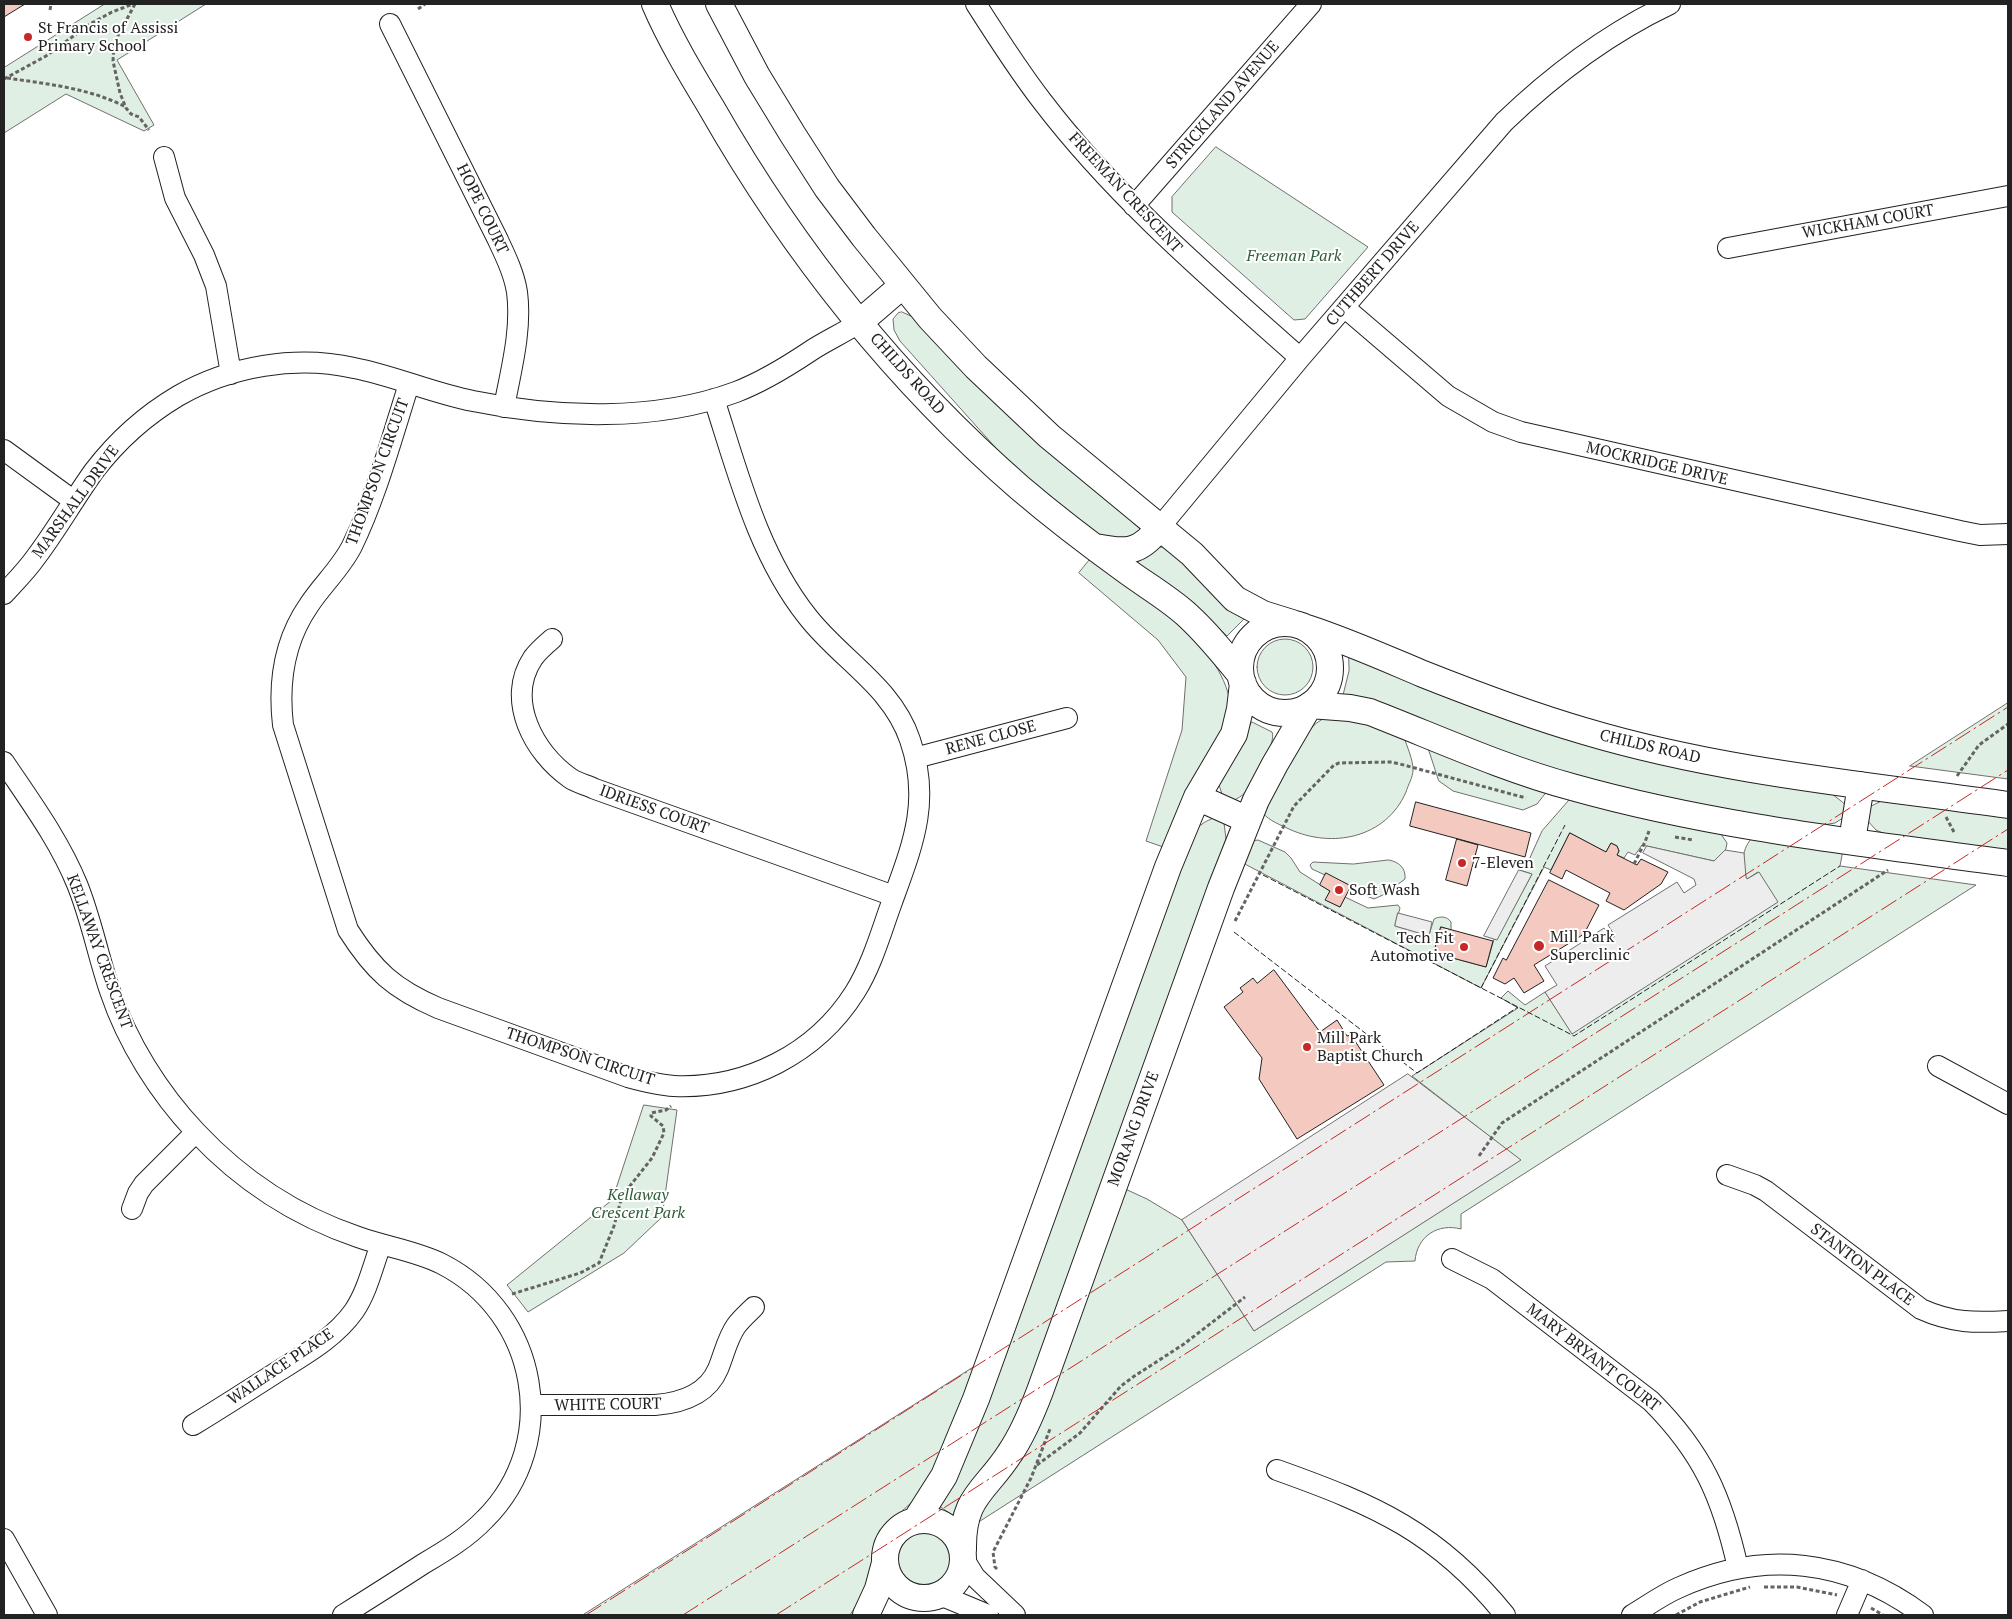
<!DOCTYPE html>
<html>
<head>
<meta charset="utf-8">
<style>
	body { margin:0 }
	#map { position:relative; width:2012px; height:1619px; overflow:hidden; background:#fff; font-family:"PT Serif",serif }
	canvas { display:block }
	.frame { position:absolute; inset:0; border:5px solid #222; pointer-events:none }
</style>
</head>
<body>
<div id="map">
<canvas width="2012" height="1619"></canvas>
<div class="frame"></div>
</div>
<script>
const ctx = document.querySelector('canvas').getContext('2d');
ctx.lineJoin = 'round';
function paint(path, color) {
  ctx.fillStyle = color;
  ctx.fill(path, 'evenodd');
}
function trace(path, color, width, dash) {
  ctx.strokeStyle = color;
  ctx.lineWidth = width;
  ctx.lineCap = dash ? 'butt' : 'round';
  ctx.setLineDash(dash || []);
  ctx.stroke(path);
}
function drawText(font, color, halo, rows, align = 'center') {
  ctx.font = font + ' "PT Serif",serif';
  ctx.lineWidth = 4;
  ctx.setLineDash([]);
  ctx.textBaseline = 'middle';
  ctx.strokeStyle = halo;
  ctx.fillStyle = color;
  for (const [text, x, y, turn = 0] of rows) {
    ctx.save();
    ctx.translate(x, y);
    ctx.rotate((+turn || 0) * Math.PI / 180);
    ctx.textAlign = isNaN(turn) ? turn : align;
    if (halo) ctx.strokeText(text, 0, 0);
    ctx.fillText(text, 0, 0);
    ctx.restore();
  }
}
const green = new Path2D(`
	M105 4H206L117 60 154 125 144 131 66 94 4 133V68Z
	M1216 147 1368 247 1305 319 1294 320 1172 212V197Z
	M902 312 915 318 1140 529 1141 532 1139 538 1102 539 1012 466 900 341 894 330 893 319 898 313Z
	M1160 547H1166L1244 619 1227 636 1206 615 1127 557 1150 551Z
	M1092 557C1140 591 1227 646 1231 710L1166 848 1146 841 1182 730 1186 677 1158 640 1079 573Z
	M1257 667a28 28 0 1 1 56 0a28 28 0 1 1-56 0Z
	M1349 656 1831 793 1846 805 1843 818 1835 823 1817 826 1600 786 1343 695 1349 671Z
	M2008 703V779L1910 766Z
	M1345 717 1404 737C1407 747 1413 759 1413 770 1413 777 1408 785 1406 792 1386 838 1332 849 1289 829 1281 825 1269 821 1263 813 1276 789 1298 733 1321 720 1329 717 1337 717 1345 717Z
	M1252 722 1272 732C1277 742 1254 784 1246 792 1242 796 1237 799 1232 801L1223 797 1219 785Z
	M1428 747 1548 790 1537 804 1523 810 1453 791 1439 781Z
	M1572 797 1721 834 1727 843 1725 853 1714 861 1642 845 1635 855 1628 852 1624 858 1617 855 1619 851 1617 846 1611 843 1606 852 1570 833 1551 870 1544 867 1481 988 1241 862 1252 841 1258 840 1285 852 1291 858 1300 872 1330 891 1326 900 1340 907 1345 897 1368 908 1398 905 1400 908 1395 926 1429 935 1434 919C1440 916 1447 916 1451 922V930L1441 927 1434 953 1486 967 1494 939H1497L1532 874 1519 870 1518 867 1528 862 1542 831Z
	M1882 801 2008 815V853L1887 835 1876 830 1867 820 1870 807Z
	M1214 818 1224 823 1226 839 1022 1411 954 1516 939 1506 1156 928 1198 827 1205 822Z
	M1753 837 1843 850 1840 866 1976 885 1461 1214V1229C1438 1223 1417 1236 1415 1261L1386 1262 977 1523 1123 1188 1147 1199 1182 1220 1254 1331 1520 1160 1412 1076 1518 1008 1501 998 1508 991 1525 1005 1545 992 1572 1033 1758 872 1747 879C1740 866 1742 847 1753 837Z
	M1389 860C1399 862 1406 868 1405 879L1385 894 1374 899 1350 889 1351 886 1326 874 1325 875 1312 869 1310 865 1313 862 1353 864Z
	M644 1105 677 1110 662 1217 624 1253 528 1312 507 1285 612 1200Z
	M980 1363 962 1411 927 1481 912 1502 881 1530 874 1549 871 1573 857 1604 850 1615H583Z
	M898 1558a27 27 0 1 1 54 0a27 27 0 1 1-54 0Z`);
const parking = new Path2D(`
	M1647 846 1714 861 1725 850 1744 853 1746 877 1747 879 1759 872 1778 902 1572 1034 1545 992 1557 985 1545 966 1604 928 1611 939 1615 936 1608 925 1677 882 1684 893 1696 885 1694 879 1643 853Z
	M1519 870 1532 874 1497 940 1484 936Z
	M1398 913 1432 922 1429 936 1395 926Z
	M1408 1074 1521 1160 1254 1331 1182 1220Z`);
const building = new Path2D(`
	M4 4H25L4 17Z
	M1416 802 1531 833 1525 857 1410 826Z
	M1570 833 1606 852 1611 843 1617 846 1619 851 1617 855 1637 865 1641 859 1668 872 1661 884 1624 910 1606 901 1610 893 1566 870 1562 879 1550 873Z
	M1457 839 1478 845 1467 886 1446 880Z
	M1326 873 1351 886 1340 907 1325 900 1330 891 1320 885Z
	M1549 880 1599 905 1584 934 1534 965 1544 981 1524 993 1514 978 1505 984 1493 978 1503 958 1506 960Z
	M1441 927 1493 941 1486 967 1434 953Z
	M1274 970 1320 1032 1337 1020 1347 1036 1351 1035 1384 1085 1297 1139 1259 1079 1262 1058 1224 1007 1243 992 1240 988 1253 978 1257 983Z`);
const path = new Path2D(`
	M135 4 114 43 113 61 120 93 126 108 131 114 139 117 149 130
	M418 9 425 4
	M50 10 51 4
	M7 78C47 84 89 88 126 107
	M4 79 46 56 90 24 112 12 133 4
	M1957 776 1979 745 2008 724
	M1946 817 1955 834
	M1675 837 1693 840
	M1634 864 1645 842 1649 831
	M1235 921 1294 806 1334 765 1339 763 1390 762 1400 764 1526 798
	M1479 1156 1502 1123 1888 870
	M512 1294 580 1273 599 1263 614 1226 622 1196 652 1158 664 1133 663 1126 651 1116V1113L666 1110 671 1106
	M1037 1465 1080 1433 1121 1386 1133 1377 1184 1344 1245 1297
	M997 1569 995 1567 993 1552 1031 1478 1050 1429
	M1764 1587H1797L1837 1595
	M1871 1608 1883 1615
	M1676 1615 1700 1602 1750 1587`);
const minor = new Path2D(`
	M976 4C997 37 1018 70 1042 101 1116 198 1209 277 1300 358
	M390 24 497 238C505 255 514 273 517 292 522 330 511 370 504 407
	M164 157 175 198 204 255 216 286 231 374
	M1134 206 1311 4
	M1728 248 2008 196
	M1344 307 1448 396 1493 422 1521 432 1960 531 1980 535 2008 534
	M409 384C392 437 376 497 352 546 341 568 322 585 309 605 284 641 278 682 283 725L348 930C374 971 394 989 438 1008L628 1077C643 1081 658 1085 674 1086 746 1089 816 1054 855 992 872 965 881 932 892 902 913 844 931 801 910 740 892 686 840 659 807 616 758 554 738 473 714 399
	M4 450 74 501
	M1160 527 1300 358 1504 122C1554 74 1607 34 1670 4
	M4 594C15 582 27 570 36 557 57 529 74 499 94 471 117 441 146 415 178 396 230 366 296 355 354 368 395 376 432 393 473 401 556 418 655 422 736 392 762 382 785 368 809 352 825 341 844 333 860 322
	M552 639C545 645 538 651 533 658 505 700 534 753 570 778 577 783 587 785 595 789L894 896
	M915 758 1067 718
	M4 762C30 801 59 840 77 884 91 918 98 956 110 991 127 1042 159 1093 196 1132 241 1180 296 1216 358 1237 386 1247 416 1251 442 1264 538 1313 562 1442 485 1519 467 1538 445 1551 423 1564 397 1581 370 1598 343 1615
	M1938 1066 2008 1104
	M1727 1175 1755 1185 1766 1191 1921 1309C1952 1323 1975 1323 2008 1321
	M132 1209 138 1193 144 1184 196 1132
	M1452 1259 1492 1279 1651 1401C1703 1453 1722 1497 1738 1568
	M531 1405H655C681 1403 707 1395 718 1369 724 1355 727 1339 736 1326 741 1319 748 1313 754 1307
	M193 1425C221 1408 249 1390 277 1372 304 1355 335 1338 354 1311 367 1292 373 1266 381 1244
	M1277 1470C1375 1505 1438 1532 1505 1615
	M4 1539 47 1615
	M964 1559 975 1577 1015 1615
	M940 1595 988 1615
	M1632 1615C1647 1606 1662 1595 1678 1588 1763 1549 1848 1559 1923 1615
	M1847 1615 1862 1580`);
const major = new Path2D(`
	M655 4C670 39 691 74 711 107 792 249 896 380 1020 488 1053 516 1088 543 1124 569 1144 584 1167 597 1186 614 1206 632 1223 653 1240 674
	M719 4 757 76 793 135 827 188 864 237 930 318 976 367 1049 436 1192 554 1235 599 1263 614 1292 623
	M860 322 903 285
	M1095 547C1126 553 1139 554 1160 527
	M1240 668a45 45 0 1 1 90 0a45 45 0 1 1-90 0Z
	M1307 628C1347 641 1385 658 1423 674 1476 695 1529 715 1584 731 1721 772 1866 785 2008 805
	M1310 705 1350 708 1370 712C1437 738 1502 768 1572 787 1714 827 1862 843 2008 863
	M1197 797 1248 820
	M1852 841 1861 785
	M885 1559a39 39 0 1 1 78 0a39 39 0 1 1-78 0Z
	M916 1520 944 1476 976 1399 1168 867 1197 797 1234 734 1240 709 1243 683
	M963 1550C962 1496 985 1492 1010 1453 1023 1434 1032 1412 1040 1391L1221 888 1256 800 1275 764 1309 706
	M866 1615 878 1589 885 1563`);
const fence = new Path2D(`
	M1263 875 1574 1036 1840 866
	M1234 932 1417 1073 1518 1007
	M1481 988 1565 825`);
const power = new Path2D(`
	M586 1615 2008 707
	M683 1615 2008 770
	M776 1615 2008 829`);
const markers = [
	[28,37,5,"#c62828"],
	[1462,863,5,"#c62828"],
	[1339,890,5,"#c62828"],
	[1539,946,6,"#c62828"],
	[1464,947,5,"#c62828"],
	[1307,1047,5,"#c62828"]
];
const poiNames = [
	["St Francis of Assissi",38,28],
	["Primary School",38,46],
	["7-Eleven",1472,863],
	["Soft Wash",1349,890],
	["Mill Park",1550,937],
	["Superclinic",1550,955],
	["Tech Fit",1454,938,"right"],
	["Automotive",1454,956,"right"],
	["Mill Park",1317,1038],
	["Baptist Church",1317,1056]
];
const streetNames = [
	["STRICKLAND AVENUE",1223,105,-49],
	["FREEMAN CRESCENT",1125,193,47],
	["HOPE COURT",482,209,64],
	["WICKHAM COURT",1868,222,-10],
	["CUTHBERT DRIVE",1373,274,-49],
	["CHILDS ROAD",907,374,48],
	["MOCKRIDGE DRIVE",1657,464,13],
	["THOMPSON CIRCUIT",378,472,-70],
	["MARSHALL DRIVE",76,502,-54],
	["RENE CLOSE",991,738,-15],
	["CHILDS ROAD",1650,747,13],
	["IDRIESS COURT",654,810,20],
	["KELLAWAY CRESCENT",99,952,70],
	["THOMPSON CIRCUIT",580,1057,18],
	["MORANG DRIVE",1134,1129,-70],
	["STANTON PLACE",1862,1265,37],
	["MARY BRYANT COURT",1593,1358,38],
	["WALLACE PLACE",281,1367,-34],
	["WHITE COURT",608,1405,-1]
];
const parkNames = [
	["Freeman Park",1294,256],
	["Kellaway",638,1195],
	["Crescent Park",638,1213]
];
paint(green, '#e0efe3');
trace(green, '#6f6f6f', 1);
paint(parking, '#ededed');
trace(parking, '#6f6f6f', 1);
paint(building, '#f3c9c0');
trace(building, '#222', 1);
trace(minor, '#222', 22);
trace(major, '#222', 28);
trace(path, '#646464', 3, [4, 2.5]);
trace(minor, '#fff', 20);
trace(major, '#fff', 26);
trace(fence, '#222', 1, [6, 2.5]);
trace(power, '#c62828', 1, [18, 4, 2.5, 4]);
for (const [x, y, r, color] of markers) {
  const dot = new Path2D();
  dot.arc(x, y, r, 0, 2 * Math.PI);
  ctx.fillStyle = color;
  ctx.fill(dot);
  trace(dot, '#fff', 2);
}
drawText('16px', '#222', '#fff', poiNames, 'left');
drawText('16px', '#222', '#fff', streetNames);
drawText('italic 16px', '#2f5e38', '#fff', parkNames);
</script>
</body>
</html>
